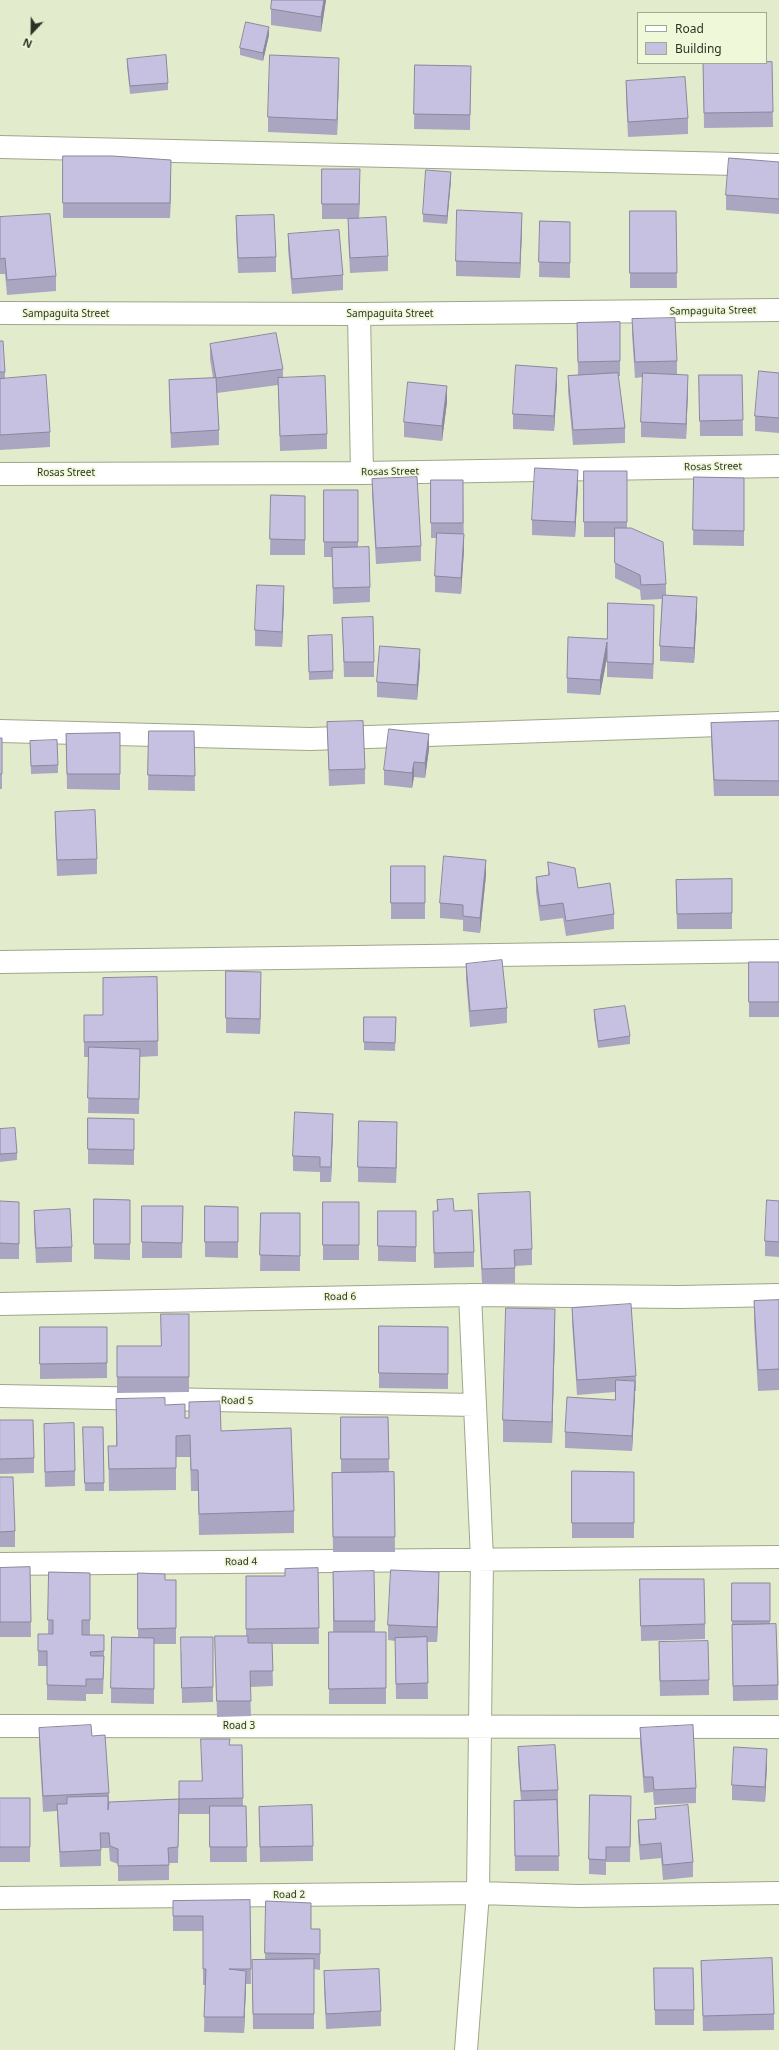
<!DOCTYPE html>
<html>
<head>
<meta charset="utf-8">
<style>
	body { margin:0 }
	#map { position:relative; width:779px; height:2050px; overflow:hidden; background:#e2eccc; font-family:"Noto Sans",sans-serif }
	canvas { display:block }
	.legend { position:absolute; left:637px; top:12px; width:130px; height:52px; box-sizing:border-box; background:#eff9d9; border:1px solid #a2a991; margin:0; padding:5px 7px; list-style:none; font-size:12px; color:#2e3226 }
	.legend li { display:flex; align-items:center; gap:8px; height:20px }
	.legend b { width:20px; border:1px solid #a2a991 }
	.north { position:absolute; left:12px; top:12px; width:40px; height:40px; -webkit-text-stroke:3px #eff9d9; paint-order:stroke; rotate:202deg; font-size:11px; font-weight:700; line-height:16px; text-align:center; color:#2e3226 }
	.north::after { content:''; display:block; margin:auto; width:14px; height:18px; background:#2e3226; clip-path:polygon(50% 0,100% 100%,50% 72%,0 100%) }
</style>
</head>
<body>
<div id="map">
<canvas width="779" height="2050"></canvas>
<ul class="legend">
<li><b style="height:5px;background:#fff"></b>Road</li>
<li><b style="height:11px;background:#c6c1e0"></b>Building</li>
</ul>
<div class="north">N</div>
</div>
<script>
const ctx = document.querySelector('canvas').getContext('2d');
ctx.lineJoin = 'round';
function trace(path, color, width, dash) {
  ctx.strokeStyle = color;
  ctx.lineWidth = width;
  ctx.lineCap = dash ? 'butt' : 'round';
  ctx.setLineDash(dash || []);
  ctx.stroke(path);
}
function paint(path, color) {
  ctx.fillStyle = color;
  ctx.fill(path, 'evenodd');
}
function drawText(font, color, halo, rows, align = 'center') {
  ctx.font = font + ' "Noto Sans",sans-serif';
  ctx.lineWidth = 3.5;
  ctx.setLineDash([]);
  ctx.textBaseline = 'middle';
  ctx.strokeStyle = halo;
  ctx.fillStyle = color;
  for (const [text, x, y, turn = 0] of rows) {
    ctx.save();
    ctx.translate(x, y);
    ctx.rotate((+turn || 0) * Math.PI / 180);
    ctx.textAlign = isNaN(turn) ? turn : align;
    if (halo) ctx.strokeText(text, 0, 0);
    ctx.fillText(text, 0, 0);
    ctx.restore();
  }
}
const street = new Path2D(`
	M0 147 779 165
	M0 313 359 314 779 310
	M359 314 362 473
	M0 474 362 473 779 466
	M0 731 310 739 779 723
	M0 962 779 951
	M0 1304 470 1295 680 1297 779 1295
	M0 1396 475 1405
	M0 1564 779 1557
	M0 1726 779 1727
	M0 1898 478 1893 578 1896 779 1893
	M466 2050 478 1893 482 1559 470 1295`);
const wall = new Path2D(`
	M326 0 321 32 271 25V9Z
	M269 35 263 61 240 55V48Z
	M127 59 168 83V90L130 94 127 66Z
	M772 62 773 127 704 128 703 63Z
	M415 65 471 66 470 130 414 129Z
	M339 73 337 135 268 132V117Z
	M626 81 688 118V134L628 137 626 96Z
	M63 156 171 176 170 218H63Z
	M779 162V214L726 210V195Z
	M322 169 360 184 359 218 388 256V271L350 273 348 234V219H322Z
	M451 180 447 224 423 222V214Z
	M630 211H676L677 288H630Z
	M236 216 276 257V272L238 273 236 231Z
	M0 217 56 276V291L7 295 5 274H0Z
	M540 221 570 222V278L539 277Z
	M522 228 520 278 456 276V261Z
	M288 234 343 275V290L292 294 288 249Z
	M632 319 677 361V374L688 390 686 439 641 437V422L643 377 635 378 632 334Z
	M620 322V376H618L625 428V443L573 445 568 391V376L578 375 577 323Z
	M0 341 5 372V378L50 432V447L0 450Z
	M210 344 283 369V377L327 434V449L280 451 278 385 217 393 219 430V445L171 448 169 395V380L213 378 210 359Z
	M779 373V433L755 431V416Z
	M699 375H742L743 436H700Z
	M557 383 554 431 513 429V414Z
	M447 402 442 441 404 437V422Z
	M584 471H627V528L666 584V595L697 612 694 663 660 661V646L662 599 641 600 640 590 615 578V537H584Z
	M694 477 744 478V546L693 545Z
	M372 479 421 546V561L376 564 372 494Z
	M431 480H463L464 550 461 594 435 592V576L437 538H431Z
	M578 485 575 537 532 535V520Z
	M324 490H358V548L370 587V602L333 604 332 557H324Z
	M271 495 305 496V555H270Z
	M284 601 282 647 255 646V630Z
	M342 618 374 662V677H344Z
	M654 620 653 679 607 677V658L600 695 567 693V678L607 639Z
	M308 636 333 671V679L309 680Z
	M420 664 417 700 377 697V682Z
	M779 721V796H714L711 738V723Z
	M327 722 365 769V784L329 786Z
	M149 731H194L195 791 148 790Z
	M120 733V790L67 789 66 734Z
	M0 738H2V789H0Z
	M30 741 58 765V773L31 774Z
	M429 749 425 778 414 777 412 788 384 785V770Z
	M55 812 97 859V874L57 876 55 827Z
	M548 862 578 888 614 914V929L566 936 563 918 540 921 536 892V877L548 875Z
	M391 866H425V919H391Z
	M486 875 480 933 463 931V920L440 918V903Z
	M732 879V929H677L676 880Z
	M749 962H779V1017H749Z
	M466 964 507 1008V1023L470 1027 466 979Z
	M226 971 261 987 260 1034 226 1033Z
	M157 977 158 1056 140 1057 139 1114 88 1113 89 1057H84V1015H103Z
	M594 1010 630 1036V1044L598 1048 594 1018Z
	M364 1017H396L395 1051 364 1050Z
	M88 1118 134 1119V1165L88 1164Z
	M0 1129 17 1153V1160L0 1162Z
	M333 1129 331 1182H320V1172L293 1171V1156Z
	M397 1137 396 1183 358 1182V1167Z
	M478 1194 532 1249V1265L515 1266V1283L482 1284 478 1210Z
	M94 1199 130 1200V1260L94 1259Z
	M437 1200 454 1211 474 1252V1267L434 1268 433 1211H437Z
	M0 1201 19 1217V1259H0Z
	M779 1201V1257L765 1256V1241Z
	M323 1202H359V1260H323Z
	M142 1206H183L182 1258H142Z
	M205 1206 238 1207V1258L205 1257Z
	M34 1211 72 1247V1262L36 1263 34 1227Z
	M378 1211H416V1262L378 1261Z
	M261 1213H300V1271H260Z
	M779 1300V1390L758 1391 754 1323V1301Z
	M572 1308 636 1376V1391H635L632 1451 565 1448V1432L615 1400V1392L577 1395 572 1323Z
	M189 1314V1392L117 1393V1346H161Z
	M379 1326 448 1327V1389L379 1388Z
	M40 1327H107V1378L40 1379Z
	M555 1331 552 1443 503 1442V1420Z
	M116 1399 165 1405 185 1418H189V1402L221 1431 294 1511V1533L199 1535 198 1491H191L190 1457H176V1490L109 1491 108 1446H116Z
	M341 1417H388L389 1472H394L395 1552H333L332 1473H341Z
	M0 1420 34 1458V1473L0 1474Z
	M83 1427H103L104 1491H85Z
	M44 1440 75 1471V1486L45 1487Z
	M572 1471 634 1472V1538H572Z
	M0 1477 15 1531V1547H0Z
	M30 1567 31 1637H0V1568Z
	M318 1568 319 1644H272L273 1686 250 1687 251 1716 217 1717 215 1636H246V1576H285V1569Z
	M49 1572 90 1573V1635H104V1667L103 1694H86V1701L47 1700V1666H38V1651L48 1634Z
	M333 1572 375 1621V1632H386V1704H329V1632H333Z
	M138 1573 165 1580H176V1644H154V1704L111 1703V1688L138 1638Z
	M640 1579 705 1624V1639L641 1641Z
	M732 1583H770V1624L778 1685V1700L733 1701 732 1636Z
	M439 1587 437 1642H427L428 1699H396L395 1641 388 1640V1625Z
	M213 1637V1702L182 1703 181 1653Z
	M659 1642 709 1680V1695L660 1696Z
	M39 1728 92 1736 109 1793V1805L179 1799V1781H202L230 1745H242L243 1806H246L247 1862H210V1814H179L178 1863H169V1880L118 1881V1864L110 1861 109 1848H101V1866L60 1867 57 1811 43 1812 39 1743Z
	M640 1728 696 1788V1803L654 1805 653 1792 644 1793 640 1743Z
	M518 1747 558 1790V1805L559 1871H515L514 1801H521L518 1762Z
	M767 1764 765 1802 732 1800V1785Z
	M0 1798H30V1862H0Z
	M259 1807 313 1846V1861L260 1862Z
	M655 1808 693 1862V1877L663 1880 661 1858 640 1860 638 1836V1820L655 1819Z
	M631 1811 630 1862H606V1875L589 1874V1859Z
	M250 1900 251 1984H246L244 2033 204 2032 205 1985H203V1931H173V1901Z
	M266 1901 311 1929H320V1970L314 1969V2029H253L252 1960H265Z
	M701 1961 774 2014V2030L703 2031Z
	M654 1968 694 2010V2025H655Z
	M324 1971 381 2011V2026L326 2029 324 1987Z`);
const shadedWall = new Path2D(`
	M324 0H326L321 32V17Z
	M269 27V35L263 61V53Z
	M339 58V73L337 135V120Z
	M171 160V176L170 218V203Z
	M360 169V184L359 219V204Z
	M451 172V180L447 224V216Z
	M522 213V228L520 278V263Z
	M557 368V383L554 431V416Z
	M688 375V390L686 439V424Z
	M447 386V402L442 441V426Z
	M578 470V485L575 537V522Z
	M464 534V550L461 594V578Z
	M284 586V601L282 647V632Z
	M697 597V612L694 663V648Z
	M654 605V620L653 679V664Z
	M607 642V657L600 695V680Z
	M420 649V664L417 700V685Z
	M429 734V749L425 778V763Z
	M414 762V777L412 788V773Z
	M486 860V875L480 933V918Z
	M261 972V987L260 1034V1019Z
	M333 1114V1129L331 1182V1167Z
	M397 1122V1137L396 1183V1168Z
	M555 1309V1331L552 1443V1422Z
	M635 1381V1396L632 1451V1436Z
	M439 1572V1587L437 1642V1627Z
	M767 1749V1764L765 1802V1787Z
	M246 1971V1986L244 2033V2017Z`);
const building = new Path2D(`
	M272 0H324L321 17 271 9Z
	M246 22 269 27 263 53 240 48Z
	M166 55 168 83 130 86 127 59Z
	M270 55 339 58 337 120 268 117Z
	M772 62 773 112 704 113 703 63Z
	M415 65 471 66 470 115 414 114Z
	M685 77 688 118 628 122 626 81Z
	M63 156H112L171 160 170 203H63Z
	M729 158 779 162V199L726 195Z
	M322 169H360L359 204H322Z
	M426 170 451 172 447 216 423 214Z
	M457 210 522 213 520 263 456 261Z
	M630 211H676L677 273H630Z
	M50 214 56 276 7 280 5 258 0 259V217Z
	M274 215 276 257 238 258 236 216Z
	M386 217 388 256 350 258 348 219Z
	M540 221 570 222V263L539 262Z
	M339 230 343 275 292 279 288 234Z
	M675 318 677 361 635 362 632 319Z
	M620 322V361L578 362 577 323Z
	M276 333 283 369 216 378 210 344Z
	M0 341H3L5 372H0Z
	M516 365 557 368 554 416 513 414Z
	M759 371 779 373V418L755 416Z
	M618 373 625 428 573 430 568 376Z
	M643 373 688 375 686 424 641 422Z
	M46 375 50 432 0 435V379Z
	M699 375H742L743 420 700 421Z
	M325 376 327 434 280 436 278 378Z
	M216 378 219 430 171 433 169 380Z
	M408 382 447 386 442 426 404 422Z
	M535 468 578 470 575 522 532 520Z
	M584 471H627V522H584Z
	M417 477 421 546 376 548 372 479Z
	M694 477 744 478V531L693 530Z
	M431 480H463V523H431Z
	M324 490H358V542H324Z
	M271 495 305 496V540L270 539Z
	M615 528H631L663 542 666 584 641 585 640 575 615 563Z
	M437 533 464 534 461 578 435 576Z
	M369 547 370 587 333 588 332 548Z
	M257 585 284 586 282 632 255 630Z
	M663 595 697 597 694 648 660 646Z
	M608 603 654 605 653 664 607 662V642L600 680 567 678 568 637 607 639Z
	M373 617 374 662H344L342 618Z
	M332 635 333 671 309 672 308 636Z
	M380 646 420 649 417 685 377 682Z
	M363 721 365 769 329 770 327 722Z
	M779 721V781L714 780 711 723Z
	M389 729 429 734 425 763 414 762 412 773 384 770Z
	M149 731H194L195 776 148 775Z
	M120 733V774H67L66 734Z
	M0 738H2V774H0Z
	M57 740 58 765 31 766 30 741Z
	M95 810 97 859 57 860 55 812Z
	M444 856 486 860 480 918 463 916V905L440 903Z
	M548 862 575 868 578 888 610 883 614 914 566 921 563 903 540 906 536 877 549 875Z
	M391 866H425V903H391Z
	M732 879V913L677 914 676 880Z
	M502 960 507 1008 470 1011 466 964Z
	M749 962H779V1002H749Z
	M226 971 261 972 260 1019 226 1018Z
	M157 977 158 1041 84 1042V1015H103V978Z
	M625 1006 630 1036 598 1041 594 1010Z
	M364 1017H396L395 1043 364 1042Z
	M89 1047 140 1049 139 1099 88 1098Z
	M295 1112 333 1114 331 1167H320V1157L293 1156Z
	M88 1118 134 1119V1150L88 1149Z
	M359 1121 397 1122 396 1168 358 1167Z
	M15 1128 17 1153 0 1154V1129Z
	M530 1192 532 1249 514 1250 515 1268 482 1269 478 1194Z
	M94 1199 130 1200V1244H94Z
	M453 1199 454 1211 472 1210 474 1252 434 1253 433 1211H438L437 1200Z
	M767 1200 779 1201V1242L765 1241Z
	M0 1201 19 1202V1244L0 1243Z
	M323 1202H359V1245H323Z
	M142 1206H183L182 1243 142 1242Z
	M205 1206 238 1207V1242H205Z
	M70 1209 72 1247 36 1248 34 1211Z
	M378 1211H416V1247L378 1246Z
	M261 1213H300V1256L260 1255Z
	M779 1300V1369L758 1370 754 1301Z
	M631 1304 636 1376 577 1380 572 1308Z
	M506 1308 555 1309 552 1422 503 1420Z
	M161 1314H189V1377H117V1346H161Z
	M379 1326 448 1327V1374L379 1373Z
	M40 1327H107V1363L40 1364Z
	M616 1380 635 1381 632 1436 565 1432 567 1397 615 1400Z
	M165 1398V1405L185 1404V1418H189V1402L220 1401 221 1431 291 1428 294 1511 199 1514 198 1470H191L190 1435 176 1436V1468L109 1469 108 1446H117L116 1399Z
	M341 1417H388L389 1459H341Z
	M0 1420H33L34 1458 0 1459Z
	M74 1423 75 1471 45 1472 44 1424Z
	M83 1427H103L104 1483H85Z
	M572 1471 634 1472V1523H572Z
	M394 1472 395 1537H333L332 1473Z
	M0 1477H13L15 1531 0 1532Z
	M30 1567 31 1622H0V1568Z
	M318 1568 319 1628 246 1629V1576H285V1569Z
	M391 1570 439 1572 437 1627 388 1625Z
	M374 1571 375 1621H334L333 1572Z
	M49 1572 90 1573V1620H82V1635H104V1651L90 1652 91 1656H104L103 1679H86V1686L47 1685V1651H38V1634H53V1620H48Z
	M138 1573 165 1574V1580H176V1628L138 1629Z
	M640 1579H704L705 1624 641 1626Z
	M732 1583H770V1621H732Z
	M776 1624 778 1685 733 1686 732 1625Z
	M329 1632H386V1688L329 1689Z
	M215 1636H248V1643H272L273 1671H250L251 1701H217Z
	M112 1637 154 1638V1689L111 1688Z
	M181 1637H213V1687L182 1688Z
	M427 1637 428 1683 396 1684 395 1638Z
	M708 1641 709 1680 660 1681 659 1642Z
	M91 1725 92 1736 105 1735 109 1793 43 1796 39 1728Z
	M693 1725 696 1788 654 1790 653 1777H644L640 1728Z
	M201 1739H230L229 1745H242L243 1798 179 1799 178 1847 168 1848 169 1865 118 1866V1849L110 1846 109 1833H100L101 1850 60 1852 57 1804H67V1797L108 1796V1810L109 1802 179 1799V1781H202Z
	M555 1745 558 1790 521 1791 518 1747Z
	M734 1747 767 1749 765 1787 732 1785Z
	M590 1795 631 1796 630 1847H606V1860L589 1859Z
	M0 1798H30V1847H0Z
	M557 1800 559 1856H515L514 1801Z
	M312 1805 313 1846 260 1847 259 1807Z
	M688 1805 693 1862 663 1865 661 1843 640 1845 638 1820 656 1819 655 1808Z
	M210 1806H246L247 1847H210Z
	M250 1900 251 1969H229L246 1971 244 2017H204L206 1969H203V1916H173V1901Z
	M266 1901 311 1903V1929H320V1954L265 1953Z
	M772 1958 774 2014 703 2016 701 1961Z
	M314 1959V2014H253L252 1960Z
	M654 1968H693L694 2010H655Z
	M379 1969 381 2011 326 2014 324 1971Z`);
const streetNames = [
	["Sampaguita Street",713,311,-1],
	["Sampaguita Street",66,314],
	["Sampaguita Street",390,314],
	["Rosas Street",713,467,-1],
	["Rosas Street",390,472,-1],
	["Rosas Street",66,473],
	["Road 6",340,1297,-1],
	["Road 5",237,1401,1],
	["Road 4",241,1562,-1],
	["Road 3",239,1726],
	["Road 2",289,1895,-1]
];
trace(street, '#9ea789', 24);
trace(street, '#fff', 22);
paint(wall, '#aaa6c1');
paint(shadedWall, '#8b879d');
paint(building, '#c6c1e0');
trace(building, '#8b879d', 1);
drawText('10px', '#2e3226', '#eff9d9', streetNames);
</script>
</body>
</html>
